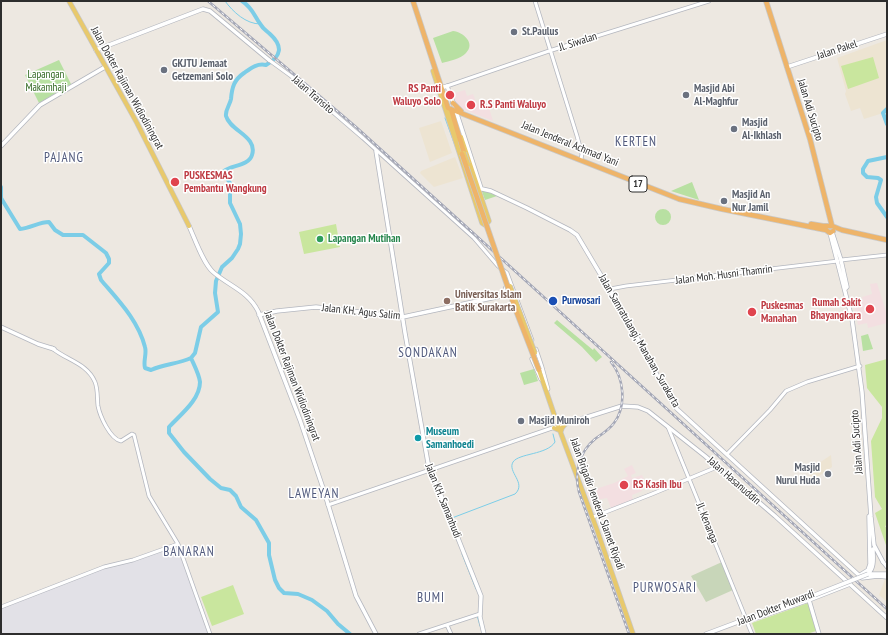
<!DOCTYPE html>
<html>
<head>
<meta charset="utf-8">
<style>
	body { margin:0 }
	#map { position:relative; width:888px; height:635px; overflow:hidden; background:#ede8e1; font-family:"PT Sans Narrow",sans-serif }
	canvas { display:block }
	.frame { position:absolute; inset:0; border:2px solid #2d2d2d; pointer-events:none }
</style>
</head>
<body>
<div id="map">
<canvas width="888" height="635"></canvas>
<div class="frame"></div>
</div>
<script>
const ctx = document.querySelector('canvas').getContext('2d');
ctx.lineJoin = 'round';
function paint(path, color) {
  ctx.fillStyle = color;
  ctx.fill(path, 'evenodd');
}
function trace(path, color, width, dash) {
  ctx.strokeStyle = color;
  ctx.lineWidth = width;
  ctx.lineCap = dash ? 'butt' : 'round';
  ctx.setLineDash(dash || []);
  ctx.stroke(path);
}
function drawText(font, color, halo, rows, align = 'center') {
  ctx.font = font + ' "PT Sans Narrow",sans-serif';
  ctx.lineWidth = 3;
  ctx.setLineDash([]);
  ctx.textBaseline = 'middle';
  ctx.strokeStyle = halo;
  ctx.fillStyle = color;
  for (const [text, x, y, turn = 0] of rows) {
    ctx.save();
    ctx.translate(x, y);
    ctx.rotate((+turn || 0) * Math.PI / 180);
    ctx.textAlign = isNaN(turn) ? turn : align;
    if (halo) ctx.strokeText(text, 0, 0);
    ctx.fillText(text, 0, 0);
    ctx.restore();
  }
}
const industrial = new Path2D(`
	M175 546 177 547 208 634H1V608L113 564H125Z`);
const education = new Path2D(`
	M887 40V105L886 110 883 113 864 119 860 108 851 111 845 94 846 91 837 58Z
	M441 121 452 153 430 162 419 128Z
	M455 157 463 178 434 187 420 173 421 171Z
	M831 455 832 467 813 480 807 471Z
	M885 579 887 580V602L879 595Z`);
const medical = new Path2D(`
	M465 90 467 96 473 94 477 104 487 101 493 121 455 106 451 94Z
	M877 283 887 315V323L868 328 867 323 858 325 854 303 863 301 862 297 872 294 870 284Z
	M632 465 636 473 631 475 632 478 642 475 644 479 639 481 642 491 632 495 633 500 611 508 607 498 590 501 587 492 614 483 628 476 624 469Z`);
const green = new Path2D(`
	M453 31C463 32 476 43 466 53 461 59 449 61 442 63L433 38Z
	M59 60 71 84 39 103 25 75Z
	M692 182 699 200 671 191Z
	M481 189 497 196 485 200Z
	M655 217a8 8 0 1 1 16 0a8 8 0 1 1-16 0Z
	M557 320 593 350 594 348 602 357 596 362 582 347 554 323Z
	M868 334 873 349 863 351 861 336Z
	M534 369 538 381 524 385 520 373Z`);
const cemetery = new Path2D(`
	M722 562 733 590 706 602 691 576Z`);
const pitch = new Path2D(`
	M873 57 879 78 848 89 841 66Z
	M336 224 340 247 304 254 299 232Z
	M887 359V525L885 526 887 529V548L875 513 882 509 875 497 871 441 882 418V407L867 388 865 365Z
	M233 585 244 614 212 626 201 597Z
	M808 603 816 631 807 634H756L752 623Z`);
const stream = new Path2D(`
	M225 1C233 12 246 24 260 24
	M445 118 457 151
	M452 518 515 494C527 483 507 472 513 462 519 453 547 455 555 442L553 434
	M448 521 455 536
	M462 554 476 589
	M477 615 480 626`);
const river = new Path2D(`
	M242 1C253 8 254 16 261 25 263 29 267 31 270 34 283 46 282 56 266 65 257 63 251 68 244 73 234 80 232 87 231 99 230 105 225 110 226 116 230 131 258 136 252 155 249 166 231 165 224 171V174L230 183V203L240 224 241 234 240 244 238 249 232 258 222 267 216 281 215 293 218 312 201 327 195 353 191 358C194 365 199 374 200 382 200 400 180 415 169 427V433L184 452 210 479 221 488 230 490 236 496 241 507 256 520 269 543V555L275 580 279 588 284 593 298 594 312 600 327 611 338 624 350 634
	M887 109 883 113 887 124
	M887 157 868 161 863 169V173L867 177 878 178 881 180 876 197 877 203 887 217
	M1 187V198L20 229C31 228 39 222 49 222L55 230 63 235H83L106 253 109 259V263L99 274 101 280C118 300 138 320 145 347 147 354 143 361 145 368L151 370C164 364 178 364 191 358`);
const tertiary = new Path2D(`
	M535 1 577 136 582 154 581 159
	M269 60 291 76 363 138 474 238 498 266 507 273 532 340
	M447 86 549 51 709 1
	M841 260 887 255
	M610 289 626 286 838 261
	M52 348C66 360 87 363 95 382 98 389 97 398 98 406 100 416 110 439 121 441L132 434 134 435 149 496 178 544 210 634
	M536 349 542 367 548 389
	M668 427 746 619
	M727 454 770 410 786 391 807 382 860 366
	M328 505 555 427
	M593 517 652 494 717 467
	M883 562 887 567
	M1 607 104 567 133 560 178 544
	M747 622 752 634
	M447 625 451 634
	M419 634 480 614`);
const secondary = new Path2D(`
	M96 50 203 9 210 11 269 60
	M787 67 887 34
	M444 87 447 86 454 105
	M456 111 481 188
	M1 146 40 105 105 67
	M376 151 405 333 428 463 481 596 480 617 484 634
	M478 188 491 191 527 208 570 230 577 235 630 324 664 388 677 409 862 578 878 576 887 577
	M189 226C195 239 203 263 213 272 229 286 248 291 258 311L300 420 324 491 356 596 376 634
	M832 232 841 260 847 287 845 289
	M830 233 852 319 862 392 871 517 874 545 883 562
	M500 296 504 293 506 287
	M259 315 277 311 316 307 403 317 515 293
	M1 327 38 344 54 349
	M532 359 541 379
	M559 426 622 406 638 407 648 411 705 456 775 516 887 618
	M868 574C875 567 873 558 873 549
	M869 574H887
	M860 575 868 570 870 564 869 516
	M809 600 819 634
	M742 623 809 600 850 584
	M706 634 810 595`);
const primary = new Path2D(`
	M69 1 137 123 189 226
	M433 71 482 223 485 225 489 221 461 137
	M448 108 457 140
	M539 370 556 420 597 530 633 634
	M554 428 561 431 562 428 566 423H562L558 420`);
const trunk = new Path2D(`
	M413 1 448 108 679 199 722 209 826 230 830 233 833 231
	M766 1 810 139 832 226
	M453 103 461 111
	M451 109 464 153
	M811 224 823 226H832L842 230 887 240`);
const rail = new Path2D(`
	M208 1 356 127 471 231 887 609
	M611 362C624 378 627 406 614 423 609 430 602 434 595 439 579 452 574 473 579 492L629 634`);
const secondaryBridge = new Path2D(`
	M792 604 868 574`);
const primaryBridge = new Path2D(`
	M464 153 468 164
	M510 286 535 353`);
const trunkBridge = new Path2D(`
	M462 154 515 308 539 370`);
const markers = [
	[514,32,4,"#6b7280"],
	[164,70,4,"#6b7280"],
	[450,95,5,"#e0444e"],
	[686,95,4,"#6b7280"],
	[471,105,5,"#e0444e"],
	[734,129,4,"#6b7280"],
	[175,182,5,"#e0444e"],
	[724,201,4,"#6b7280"],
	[320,239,4,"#2e9e5b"],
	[447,301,4,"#8d6e63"],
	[553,301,5,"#1a4fb4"],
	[870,309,5,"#e0444e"],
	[752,312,5,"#e0444e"],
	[521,421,4,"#6b7280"],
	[418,438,4,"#0f9aa8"],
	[828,474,4,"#6b7280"],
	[624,485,5,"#e0444e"]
];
const shields = [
	[638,184,18]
];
const shieldNames = [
	["17",638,184]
];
const worshipNames = [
	["St.Paulus",522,32],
	["GKJTU Jemaat",172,64],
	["Getzemani Solo",172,77],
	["Masjid Abi",694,89],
	["Al-Maghfur",694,102],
	["Masjid",742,123],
	["Al-Ikhlash",742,136],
	["Masjid An",732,195],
	["Nur Jamil",732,208],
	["Masjid Muniroh",529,421],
	["Masjid",820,468,"right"],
	["Nurul Huda",820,481,"right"]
];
const streetNames = [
	["Jl. Siwalan",578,42,-18],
	["Jalan Pakel",837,50,-18],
	["Jalan Dokter Rajiman Widiodiningrat",127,88,61],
	["Jalan Transito",313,95,41],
	["Jalan Adi Sucipto",810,110,73],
	["Jalan Jenderal Achmad Yani",570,144,22],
	["Jalan Moh. Husni Thamrin",724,275,-7],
	["Jalan KH. Agus Salim",361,312,6],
	["Jalan Samratulangi, Manahan, Surakarta",639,341,60],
	["Jalan Dokter Rajiman Widiodiningrat",292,376,69],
	["Jalan Adi Sucipto",857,442,-94],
	["Jalan Hasanuddin",734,481,41],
	["Jalan KH. Samanhudi",443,501,68],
	["Jalan Brigadir Jenderal Slamet Riyadi",597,504,70],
	["Jl. Kenanga",707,523,68],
	["Jalan Dokter Muwardi",776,608,-21]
];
const parkNames = [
	["Lapangan",46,75],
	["Makamhaji",46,88]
];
const healthNames = [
	["RS Panti",441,89,"right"],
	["Waluyo Solo",441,102,"right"],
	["R.S Panti Waluyo",480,105],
	["PUSKESMAS",184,176],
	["Pembantu Wangkung",184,189],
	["Rumah Sakit",861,303,"right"],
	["Bhayangkara",861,316,"right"],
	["Puskesmas",761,306],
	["Manahan",761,319],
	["RS Kasih Ibu",633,485]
];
const leisureNames = [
	["Lapangan Mutihan",328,239]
];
const educationNames = [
	["Universitas Islam",455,295],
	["Batik Surakarta",455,308]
];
const transitNames = [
	["Purwosari",562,301]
];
const cultureNames = [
	["Museum",426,432],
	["Samanhoedi",426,445]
];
const quarterNames = [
	["KERTEN",636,142],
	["PAJANG",64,158],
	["SONDAKAN",428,353],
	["LAWEYAN",314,494],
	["BANARAN",189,552],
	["PURWOSARI",665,588],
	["BUMI",431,598]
];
paint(industrial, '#e2e1e7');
paint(education, '#ede4d2');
paint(medical, '#f3dfe1');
paint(green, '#b8e0a2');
paint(cemetery, '#c8d6b9');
paint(pitch, '#c9e69e');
trace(stream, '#7ccde7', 1);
trace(river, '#7ccde7', 4);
trace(tertiary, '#b4b7bf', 4.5);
trace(secondary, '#b4b7bf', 5);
trace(primary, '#c8c8c8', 5.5);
trace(trunk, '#c8c8c8', 6);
trace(tertiary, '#fff', 3);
trace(secondary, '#fff', 3.5);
trace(primary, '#e8c96c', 4);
trace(trunk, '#eeb469', 4.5);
trace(rail, '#a4a7b6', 2.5);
trace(rail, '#fff', 1, [3]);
trace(secondaryBridge, '#b4b7bf', 5, []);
trace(primaryBridge, '#c8c8c8', 5.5, []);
trace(trunkBridge, '#c8c8c8', 6, []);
trace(secondaryBridge, '#fff', 3.5);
trace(primaryBridge, '#e8c96c', 4);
trace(trunkBridge, '#eeb469', 4.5);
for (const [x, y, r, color] of markers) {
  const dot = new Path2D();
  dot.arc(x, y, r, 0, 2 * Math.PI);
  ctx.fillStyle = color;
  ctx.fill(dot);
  trace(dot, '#fff', 1.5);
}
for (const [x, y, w] of shields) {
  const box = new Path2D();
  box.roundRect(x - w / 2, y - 8, w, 16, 3);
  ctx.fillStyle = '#fff';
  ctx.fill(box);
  trace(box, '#2d2d2d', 1);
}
drawText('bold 10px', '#2d2d2d', null, shieldNames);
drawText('bold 11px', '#5b616d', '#fff', worshipNames, 'left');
drawText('11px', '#2d2d2d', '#fff', streetNames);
drawText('11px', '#306720', '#fff', parkNames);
drawText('bold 11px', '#be3a42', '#fff', healthNames, 'left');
drawText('bold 11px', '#27864d', '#fff', leisureNames, 'left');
drawText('bold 11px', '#785e54', '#fff', educationNames, 'left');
drawText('bold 11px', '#164399', '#fff', transitNames, 'left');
drawText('bold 11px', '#0d838f', '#fff', cultureNames, 'left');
ctx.letterSpacing = '1px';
drawText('13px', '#50597c', '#fff', quarterNames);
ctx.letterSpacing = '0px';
</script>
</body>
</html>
